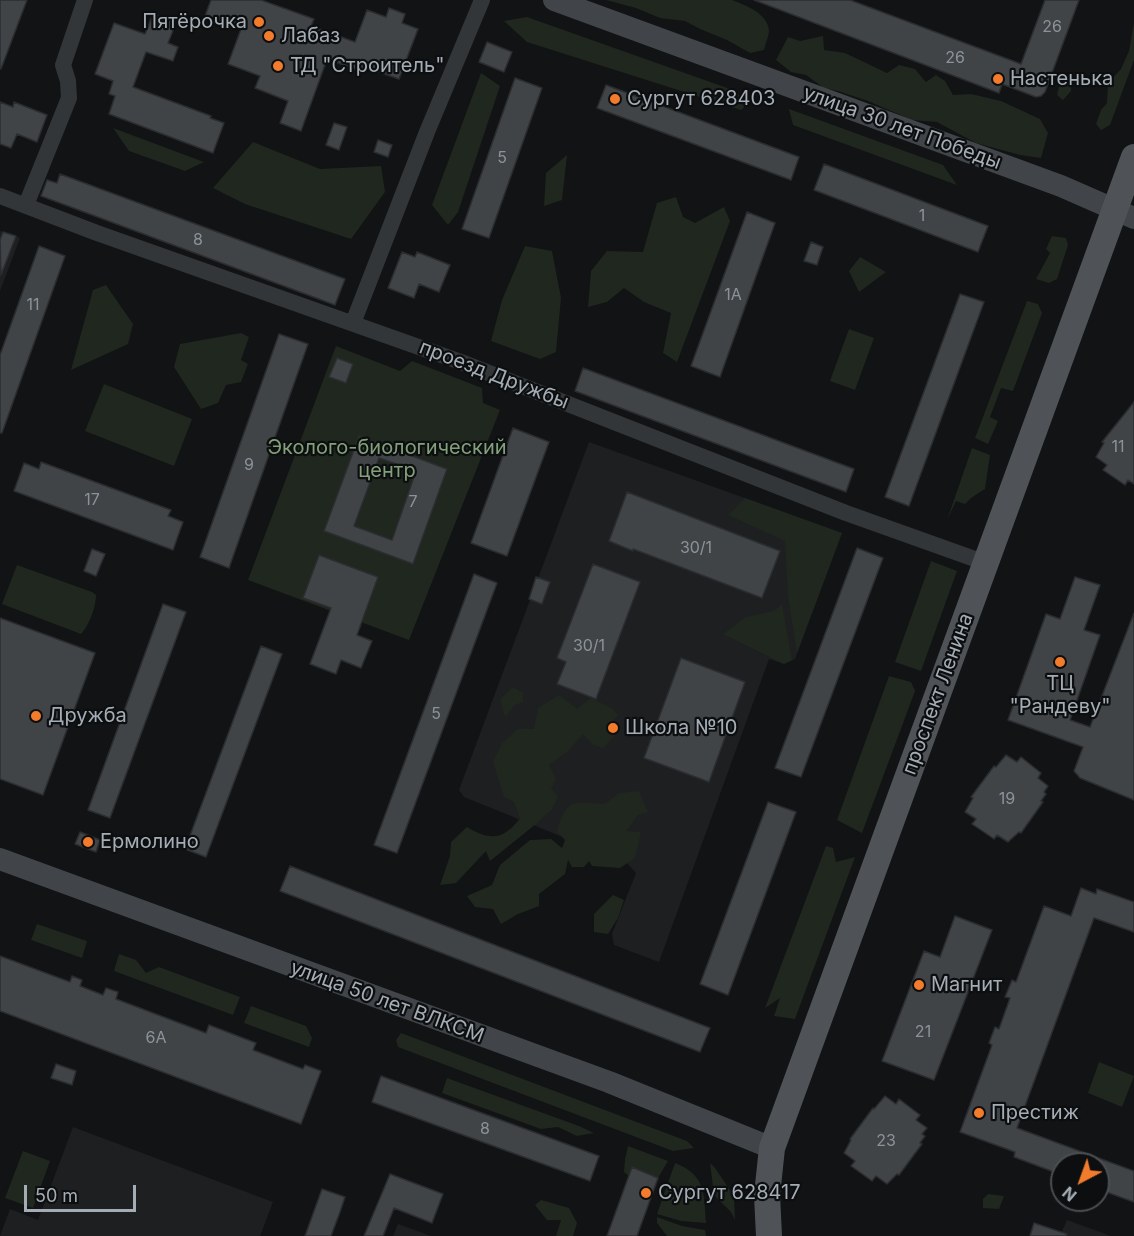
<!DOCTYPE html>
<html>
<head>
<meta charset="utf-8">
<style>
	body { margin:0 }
	#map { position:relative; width:1134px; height:1236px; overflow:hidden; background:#121314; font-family:Inter,sans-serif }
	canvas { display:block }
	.north { position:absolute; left:1050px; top:1152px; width:60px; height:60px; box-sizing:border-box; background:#0d0e0f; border:2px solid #494e51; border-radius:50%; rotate:221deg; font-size:16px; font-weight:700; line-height:24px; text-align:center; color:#a4adb5 }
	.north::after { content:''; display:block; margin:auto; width:21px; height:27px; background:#f27c2c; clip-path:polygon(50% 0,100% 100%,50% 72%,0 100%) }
	.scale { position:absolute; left:24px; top:1185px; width:112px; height:27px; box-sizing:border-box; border:3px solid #a4adb5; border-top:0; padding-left:8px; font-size:18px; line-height:21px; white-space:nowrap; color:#a4adb5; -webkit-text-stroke:4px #0d0e0f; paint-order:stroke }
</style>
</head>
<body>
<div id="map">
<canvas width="1134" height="1236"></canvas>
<div class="north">N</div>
<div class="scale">50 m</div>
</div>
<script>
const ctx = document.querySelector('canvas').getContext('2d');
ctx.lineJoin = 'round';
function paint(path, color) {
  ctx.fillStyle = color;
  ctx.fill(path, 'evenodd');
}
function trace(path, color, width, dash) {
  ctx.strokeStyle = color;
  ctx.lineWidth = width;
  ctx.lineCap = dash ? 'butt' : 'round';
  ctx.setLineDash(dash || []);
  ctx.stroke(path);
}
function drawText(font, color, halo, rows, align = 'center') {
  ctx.font = font + ' Inter,sans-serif';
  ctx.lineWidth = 4.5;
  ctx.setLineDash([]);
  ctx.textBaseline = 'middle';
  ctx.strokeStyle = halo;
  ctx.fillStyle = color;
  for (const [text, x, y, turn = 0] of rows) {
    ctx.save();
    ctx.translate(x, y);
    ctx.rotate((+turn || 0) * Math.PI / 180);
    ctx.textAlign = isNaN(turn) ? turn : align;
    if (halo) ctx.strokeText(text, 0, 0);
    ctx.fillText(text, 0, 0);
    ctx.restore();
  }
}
const built = new Path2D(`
	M0 231 20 238 0 291Z
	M589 442 842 533 795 659 784 664 769 659 659 962 614 945 612 934 636 873 627 863 464 797 459 790Z
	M73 1127 273 1202 260 1236H0L10 1209 38 1220Z
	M1067 1220 1111 1236H1060Z
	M398 1224 431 1236H393Z`);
const green = new Path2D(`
	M606 0H732C745 5 767 13 769 30 769 36 765 45 764 50L750 53 727 40 700 29 685 21 660 18 636 8Z
	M527 17 730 89 750 102 741 110 527 42 504 21Z
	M1134 23V60L1110 125 1101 130 1096 124 1101 110 1107 103 1108 83 1121 69 1129 51Z
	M823 36 824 50 845 53 887 73 899 65 915 69 926 82 936 75 945 81 953 95 971 94 1001 101 1040 119 1048 133 1041 158 1020 155 976 143 937 122 912 120 868 101 838 91 824 88 806 75 791 72 776 60 788 37 800 41Z
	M481 73 500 86 458 212 448 225 432 205Z
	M1066 75 1072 79 1071 91 1063 100 1057 95 1060 82Z
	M789 109 943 165 957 185 793 125Z
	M113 128 204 162 185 171 129 151Z
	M253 142 320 169 381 166 385 192 351 239 245 204 213 188Z
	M567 155 562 200 544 206 546 173Z
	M676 197 683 217 695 223 724 207 730 221 677 362 663 353 671 313 644 302 624 288 607 302 588 307 591 271 607 251 643 252 657 203Z
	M1052 236 1066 238 1068 245 1057 279 1049 283 1036 279 1050 253 1046 249Z
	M525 246 552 251 561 298 556 352 540 359 491 341 502 300Z
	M860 257 886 272 859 292 849 271Z
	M106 285 133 324 128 344 71 370 93 290Z
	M1027 301 1038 304 1042 313 1013 391 1001 388 990 417 998 421 988 444 975 438Z
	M849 329 874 338 855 390 830 381Z
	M241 333 249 337 241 360 248 364 241 382 226 385 218 403 201 409 174 367 180 344Z
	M336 346 400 371 412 361 482 388 483 403 500 410 409 640 248 580Z
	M104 384 192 419 174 466 85 431Z
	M972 448 990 455 985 489 971 498 965 504 956 501 947 520Z
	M745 498 842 533 797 653 788 596 785 541 728 515Z
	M931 561 957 571 921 671 895 662Z
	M17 565 92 592 96 595C96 607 89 626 81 634L2 604Z
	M782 604 792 660 784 664 723 634 746 617 774 611Z
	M889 676 911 682 915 691 862 833 837 820Z
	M513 687 523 693V702L515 705 505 717 500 700Z
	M559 695 577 709 591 698 613 709 618 715 612 722 616 734 603 748 593 745 583 734 568 751 549 765 556 779 551 789 558 796 552 809 536 824 490 861 486 851 456 883 440 885 450 856 451 842 467 827C490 841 504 840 520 818L514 802 504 797 493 762 502 743 518 729H534L538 708Z
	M639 791 648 812 638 815 626 831 641 832 635 858 620 868 592 866 589 861 584 867H572L568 860 565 874 539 894V906L518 914 501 924 493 909 475 907 467 896 492 885 500 865 530 840 551 839 562 848 565 840 557 832C566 798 573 802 605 804L619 793Z
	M826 846 833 848 836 862 855 857 795 1019 774 1016 780 998 765 1008Z
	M613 895 624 900 618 918 608 934 594 932V914Z
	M37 924 87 941 82 958 31 940Z
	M119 954 136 960 146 973 159 967 240 997 233 1015 114 971Z
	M251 1006 306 1026 312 1038 309 1047 244 1023Z
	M401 1033 687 1141 694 1148 673 1151 398 1047 396 1040Z
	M1099 1062 1134 1076 1122 1107 1088 1093Z
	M447 1078 579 1126 594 1133 577 1136 558 1127 541 1129 442 1093Z
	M628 1146 668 1161 658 1178 632 1167 629 1176 624 1172 625 1159Z
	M23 1151 50 1161 33 1208 5 1198Z
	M675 1163C706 1175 704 1194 706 1223L681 1221 657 1214Z
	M710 1163 715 1168 734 1196 735 1220 731 1212 714 1195Z
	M988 1194 1004 1196 999 1209 983 1208V1199Z
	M541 1200 569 1208 577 1223 573 1236H556L561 1220H547L535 1205Z
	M657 1217 682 1226 705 1230 706 1236H667L657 1223Z`);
const building = new Path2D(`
	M0 0H27L1 69H0Z
	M211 0H261L314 19 311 26 355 42 367 10 386 17 389 8 405 14 402 23 418 29 399 79 364 67 363 72 333 61 332 64 326 62 301 131 280 123 288 101 255 88 260 76 228 64 241 29 205 16Z
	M754 0H850L1021 64 1045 0H1079L1045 92 1041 96 1036 97 1002 84 999 93Z
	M153 14 176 23 168 43 178 47 173 61 146 52 133 87 211 116 210 118 224 123 213 153 109 114 115 96 109 94 113 81 95 74 114 23 145 34Z
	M487 42 512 52 504 72 479 62Z
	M515 78 542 88 489 238 462 229Z
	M606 85 799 157 791 180 597 108Z
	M0 102 13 107 14 102 47 115 37 142 17 134 11 148 0 144Z
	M334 123 347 127 339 150 326 145Z
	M378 140 392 145 388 157 374 152Z
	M824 164 988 226 978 252 814 190Z
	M60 174 345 279 335 305 41 196 47 180 57 183Z
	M747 212 775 223 720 377 691 366Z
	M3 232 16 236 1 275 0 240Z
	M811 242 823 247 817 265 804 261Z
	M39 246 65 256 2 433H0V355Z
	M402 252 415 257 417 252 450 265 439 292 419 284 414 298 388 288Z
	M960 294 984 302 909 506 885 497Z
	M279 334 308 344 229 568 200 557Z
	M337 358 353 364 346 383 329 377Z
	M583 368 854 469 846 492 575 391Z
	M1134 402V484L1128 480 1125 485 1103 470 1107 465 1096 457 1104 443 1102 442Z
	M513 428 549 442 507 556 471 543Z
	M359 436 447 469 413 564 324 531ZM379 458 416 471 392 540 354 526Z
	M41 462 171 510 168 516 183 522 173 550 14 491 24 463 39 469Z
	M627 492 780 551 762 598 633 549V551L609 541Z
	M857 548 883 558 801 777 775 768Z
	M92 549 105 554 96 576 84 571Z
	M319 555 378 577 357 635 372 641 361 668 341 660 336 674 310 664 331 608 303 598Z
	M593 564 640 582 596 699 557 684 566 662 557 658Z
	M474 574 497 583 397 853 374 845Z
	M536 577 550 582 542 604 529 599Z
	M1075 577 1100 585 1084 630 1100 635 1070 720 1090 727 1134 613V800L1080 778 1074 771 1083 747 1008 720 1046 614 1060 619Z
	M163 604 186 612 110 818 88 810Z
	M0 618 95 653 43 795 0 779Z
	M261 646 282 654 206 857 185 849Z
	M681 658 745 682 709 782 644 758Z
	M1006 755 1017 762 1021 757 1041 773 1038 778 1048 786 1044 792 1046 794 1041 801 1043 802 1021 833 1019 832 1008 842 997 835 994 839 972 824 976 819 965 812 973 798 971 797 994 766 996 767Z
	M768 802 796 812 728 995 700 984Z
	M80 832 100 840 96 852 75 844Z
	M290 866 710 1028 700 1052 280 891Z
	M1081 888 1096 894 1097 889 1134 902V932L1094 918 1017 1128 1134 1171V1202L1098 1189V1164H1062V1175L1014 1157 1015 1152 960 1132 992 1045 989 1043 995 1027 999 1029 1010 998 1005 997 1012 980 1016 982 1044 906 1071 916Z
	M955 916 992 930 934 1080 882 1061 924 951 940 957Z
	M0 956 70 982 72 976 82 980 80 986 103 995 106 988 118 992 116 999 206 1033 209 1025 256 1043 253 1050 303 1069 305 1065 321 1071 301 1124 0 1011Z
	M56 1064 76 1071 72 1085 51 1078Z
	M381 1076 599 1156 590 1181 372 1102Z
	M885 1096 896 1104 899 1099 920 1115 916 1120 927 1128 922 1134 925 1136 920 1143 922 1144 899 1175 897 1174 887 1184 876 1176 872 1181 851 1166 855 1161 844 1153 851 1140 850 1139 873 1108 874 1109Z
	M632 1167 658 1178 637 1236H607Z
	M390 1174 443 1194 432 1223 394 1208 383 1236H364Z
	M322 1189 345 1197 340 1212 331 1236H305Z
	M1034 1223 1067 1234 1066 1236H1030Z`);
const street = new Path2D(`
	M0 196 97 233 461 362 846 513 986 563
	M26 205 69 98 68 81 63 65 85 0
	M353 323 427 132 482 0`);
const secondary = new Path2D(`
	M554 0 1061 186 1134 218
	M0 859 609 1082 772 1148`);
const primary = new Path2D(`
	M769 1236 767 1195 772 1148 1134 157`);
const markers = [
	[259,22,6,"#f27c2c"],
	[269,36,6,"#f27c2c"],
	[278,66,6,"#f27c2c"],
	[998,79,6,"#f27c2c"],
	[615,99,6,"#f27c2c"],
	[1060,662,6,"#f27c2c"],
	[36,716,6,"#f27c2c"],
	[613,728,6,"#f27c2c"],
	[88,842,6,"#f27c2c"],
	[919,985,6,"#f27c2c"],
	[979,1113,6,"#f27c2c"],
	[646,1193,6,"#f27c2c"]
];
const numberNames = [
	["26",1052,27],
	["26",955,58],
	["5",502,158],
	["1",922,216],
	["8",198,240],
	["1А",733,295],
	["11",33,305],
	["11",1118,447],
	["9",249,465],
	["17",92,500],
	["7",413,502],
	["30/1",696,548],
	["30/1",589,646],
	["5",436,714],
	["19",1007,799],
	["21",923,1032],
	["6А",156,1038],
	["8",485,1129],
	["23",886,1141]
];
const poiNames = [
	["Пятёрочка",247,22,"right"],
	["Лабаз",281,36],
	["ТД \"Строитель\"",290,66],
	["Настенька",1010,79],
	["Сургут 628403",627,99],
	["ТЦ",1060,684,"center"],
	["\"Рандеву\"",1060,707,"center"],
	["Дружба",48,716],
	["Школа №10",625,728],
	["Ермолино",100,842],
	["Магнит",931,985],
	["Престиж",991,1113],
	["Сургут 628417",658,1193]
];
const streetNames = [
	["улица 30 лет Победы",902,128,20],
	["проезд Дружбы",494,375,21],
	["проспект Ленина",938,694,-70],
	["улица 50 лет ВЛКСМ",387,1002,20]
];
const parkNames = [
	["Эколого-биологический",387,448],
	["центр",387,471]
];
paint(built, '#1e1f21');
paint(green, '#1f271f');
paint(building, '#414447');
trace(building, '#2c2d30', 1.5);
trace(street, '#333639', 16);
trace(secondary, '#414549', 22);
trace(primary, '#4f5358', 26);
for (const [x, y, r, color] of markers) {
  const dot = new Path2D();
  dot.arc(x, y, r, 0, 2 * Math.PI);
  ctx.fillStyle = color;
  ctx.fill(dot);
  trace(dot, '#0d0e0f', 2);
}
drawText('16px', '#8b939a', null, numberNames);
drawText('20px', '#a4adb5', '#0d0e0f', poiNames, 'left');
drawText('20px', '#a4adb5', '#0d0e0f', streetNames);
drawText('20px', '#82a07a', '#0d0e0f', parkNames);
</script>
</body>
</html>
